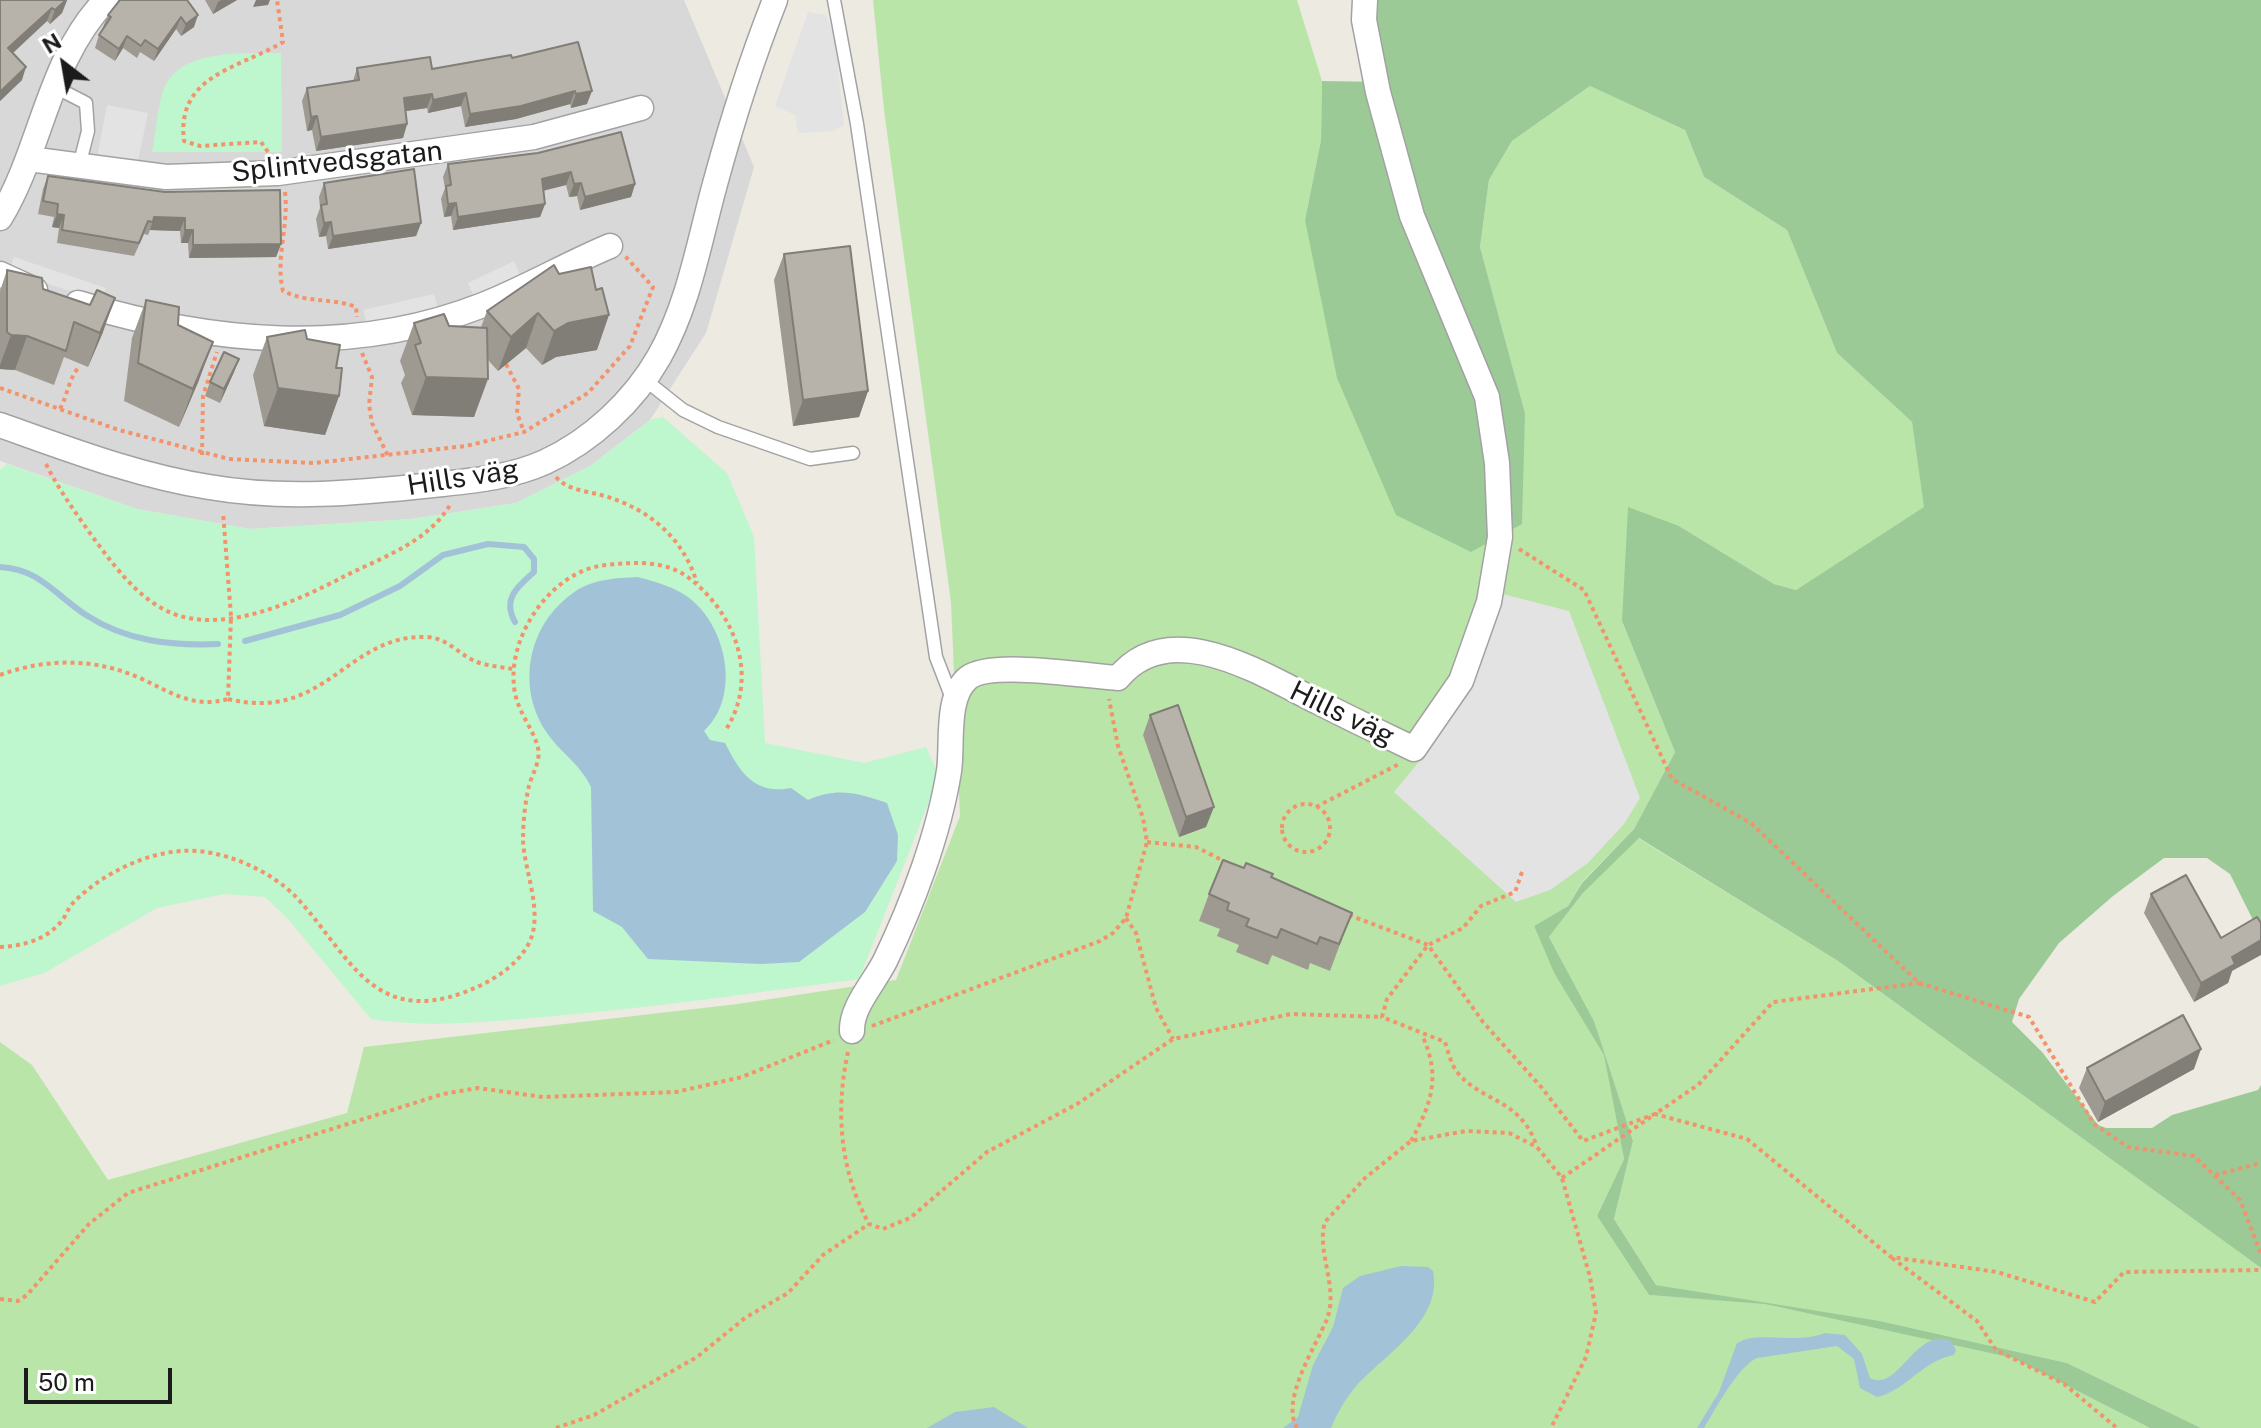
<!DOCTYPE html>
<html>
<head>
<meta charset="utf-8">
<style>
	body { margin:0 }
	#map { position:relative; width:2261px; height:1428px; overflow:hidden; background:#eceae1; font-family:"Public Sans",sans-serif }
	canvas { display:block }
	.north { position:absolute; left:24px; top:24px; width:80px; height:80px; -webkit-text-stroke:6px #fff; paint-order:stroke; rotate:329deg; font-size:22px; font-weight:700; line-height:32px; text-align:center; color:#1b1b1b }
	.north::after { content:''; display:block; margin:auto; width:28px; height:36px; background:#1b1b1b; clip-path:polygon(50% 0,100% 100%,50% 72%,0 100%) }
	.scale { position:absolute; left:24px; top:1368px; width:148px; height:36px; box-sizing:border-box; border:4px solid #1b1b1b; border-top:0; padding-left:10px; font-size:24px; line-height:28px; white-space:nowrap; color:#1b1b1b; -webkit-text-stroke:6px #fff; paint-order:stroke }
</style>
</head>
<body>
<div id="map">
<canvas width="2261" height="1428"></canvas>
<div class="north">N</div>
<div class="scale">50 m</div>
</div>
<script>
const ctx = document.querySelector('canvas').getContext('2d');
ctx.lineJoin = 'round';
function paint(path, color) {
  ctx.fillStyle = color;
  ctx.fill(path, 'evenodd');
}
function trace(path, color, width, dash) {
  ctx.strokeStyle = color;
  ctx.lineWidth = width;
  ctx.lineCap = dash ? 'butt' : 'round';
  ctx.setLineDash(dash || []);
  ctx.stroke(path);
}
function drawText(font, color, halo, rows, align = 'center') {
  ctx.font = font + ' "Public Sans",sans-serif';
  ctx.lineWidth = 6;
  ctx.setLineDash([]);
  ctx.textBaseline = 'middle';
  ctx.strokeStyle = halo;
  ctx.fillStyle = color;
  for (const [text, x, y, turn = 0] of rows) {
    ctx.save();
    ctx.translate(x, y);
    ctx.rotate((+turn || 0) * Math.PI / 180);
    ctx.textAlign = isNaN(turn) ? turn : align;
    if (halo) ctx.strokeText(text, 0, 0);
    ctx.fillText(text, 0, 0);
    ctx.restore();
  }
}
const residential = new Path2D(`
	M0 0H684L754 167 706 333 650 420 590 466 516 503 412 519 250 529 137 509 0 461Z`);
const grass = new Path2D(`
	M873 0H1297L1322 81 1321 140 1305 220 1525 413 1480 247 1489 180 1512 141 1590 86 1685 130 1704 177 1787 230 1837 353 1912 422 1925 507 1796 590 1774 584 1679 526 1622 621 1675 752 1634 829 1582 882 1568 906 1534 926 1554 973 1604 1054 1594 1021 1549 937 1583 893 1638 838 1838 961 2261 1268V1428H2201L2067 1363 1880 1321 1770 1305 2014 1358 2150 1428H0V1042L32 1065 108 1180 347 1113 364 1047 738 1004 896 980 960 816 951 602 884 110ZM1605 1057 1633 1141 1614 1219 1656 1285 1763 1303 1649 1295 1597 1216 1624 1159Z`);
const forest = new Path2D(`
	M1372 0H2261V936L2230 874 2207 858H2164L2113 896 2059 943 2019 999 2012 1022 2042 1052 2098 1125 2106 1128H2152L2172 1115 2258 1090 2261 1085V1268L1838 961 1639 838 1583 893 1549 937 1594 1021 1633 1141 1614 1219 1656 1285 1880 1321 2067 1363 2201 1428H2150L2013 1358 1765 1304 1649 1295 1597 1216 1624 1159 1604 1055 1554 973 1534 926 1568 906 1582 883 1634 829 1675 752 1622 621 1628 507 1679 526 1774 584 1796 590 1924 507 1912 422 1837 353 1787 230 1704 177 1685 130 1590 86 1512 141 1489 180 1480 247 1525 413 1522 524 1471 552 1396 515 1337 378 1305 220 1321 140 1322 81 1381 82Z`);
const park = new Path2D(`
	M281 53 282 152H152C156 132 157 110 163 91 178 47 246 54 281 53Z
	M663 417 727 473 754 537 765 743 864 763 926 747 939 776 859 979C754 993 649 1008 543 1017 486 1022 428 1028 371 1019L288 919 265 897 224 894 157 908 44 973 0 986V470L7 464 137 509 250 529 412 519 516 503 590 466 650 420Z`);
const parking = new Path2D(`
	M808 12 826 15 835 38 844 125 834 131 798 133 795 115 775 106Z
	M107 105 148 113 137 166 97 158Z
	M14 257 106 288 101 301 9 271Z
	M514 261 520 275 474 297 468 283Z
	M434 294 438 308 367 324 363 310Z
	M1499 593 1569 611 1640 798 1624 824 1588 863 1550 890 1516 902 1394 792 1436 741 1472 679Z`);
const water = new Path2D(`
	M638 577C660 583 683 589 699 607 729 639 738 700 704 731L710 740 725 743C740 773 755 795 791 788L808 800C838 787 857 793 887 803L898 835 897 861 865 912 799 962 761 964 648 959 622 927 593 911 591 787C580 763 558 751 545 730 516 684 529 624 573 593 592 579 616 578 638 577Z
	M1401 1266 1428 1267 1433 1271C1443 1320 1386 1354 1357 1385 1346 1398 1337 1413 1331 1428H1283L1298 1417 1313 1365 1333 1327 1343 1288 1360 1276Z
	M1825 1333 1845 1335 1862 1354 1870 1378C1899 1393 1915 1326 1951 1341L1956 1350 1954 1355C1923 1360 1907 1390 1877 1397L1860 1388 1854 1359 1837 1346 1757 1358C1738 1366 1715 1410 1704 1428H1697L1719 1392 1737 1343C1760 1330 1793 1345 1825 1333Z
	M994 1407 1028 1428H927L955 1412Z`);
const stream = new Path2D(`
	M0 567C40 569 55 595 86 615 126 641 171 646 218 644
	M245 641 340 615 400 586 443 555 488 544 524 547 534 559V572C517 587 502 599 515 622`);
const path = new Path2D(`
	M268 152 261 142 200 146 184 141C176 75 238 69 283 42L277 0
	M285 192C289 226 275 259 283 291 310 304 329 297 356 307L357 317
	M362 353 372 377 369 405 372 423 388 456
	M506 364 519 389 517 413 524 432
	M0 388 119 430 229 459 314 463 466 446 524 432 588 393 630 346 653 287 625 256
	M60 409C68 394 68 381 78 368
	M202 455 203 396 217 352
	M46 464C59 490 75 512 92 536 112 563 134 594 165 610 219 638 297 601 345 576 383 557 428 542 450 505
	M556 477C567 490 586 491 601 495 648 508 683 537 697 583
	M1519 549 1584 590 1672 779 1751 823 1919 983 2029 1017 2094 1124 2128 1147 2194 1156 2240 1200 2261 1254
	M0 675C46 658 95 658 140 678 170 692 194 709 228 699L231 616 223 512
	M228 699C326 723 346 634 427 637 448 638 459 655 477 662 488 666 501 667 513 669
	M1282 828a24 24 0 1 1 48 0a24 24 0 1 1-48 0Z
	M1316 807 1399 764
	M1147 842 1196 847 1228 863
	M1522 872 1515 892 1481 906 1463 928 1428 945 1387 999 1382 1017 1445 1042C1448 1051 1451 1064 1457 1072 1481 1102 1519 1098 1536 1144
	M1349 915 1428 945 1483 1022 1542 1088 1583 1141 1655 1114 1698 1085 1773 1002 1919 983
	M1126 918 1136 933 1156 1008 1173 1039
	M0 947C22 946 45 940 60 923 66 917 68 907 75 901 101 875 144 853 182 851 220 848 271 870 297 898 348 953 372 1027 465 992 489 983 515 968 528 945 545 915 524 871 523 840 523 823 525 803 529 786 532 774 541 761 538 748 534 729 516 711 514 686 508 634 553 570 606 565 636 562 665 560 689 578 736 614 760 678 725 731
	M872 1026 1100 941 1113 933 1126 918 1147 842 1143 818 1118 746 1109 699
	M848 1052C835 1111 840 1171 869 1224L883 1229 910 1218 987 1152 1077 1104 1173 1039 1291 1014 1382 1017
	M1411 1141C1432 1103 1441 1076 1422 1035
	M2215 1175 2261 1163
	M1562 1178 1655 1114 1747 1139 1891 1257 1997 1272 2095 1302 2124 1272 2261 1270
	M1892 1258 1977 1321 1996 1350 2064 1384 2117 1428
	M0 1299 18 1301 27 1295 89 1224 128 1193 443 1094 478 1088 543 1097 676 1092 742 1077 834 1040
	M556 1428 594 1415 697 1357 745 1318 788 1293 823 1255 869 1224
	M1297 1428C1280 1400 1316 1346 1327 1319 1339 1287 1316 1252 1325 1222L1365 1178 1411 1141 1466 1131 1509 1133 1537 1147 1562 1178 1590 1277 1596 1313 1586 1357 1551 1428`);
const lane = new Path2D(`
	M834 0 857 124 936 657 953 701
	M53 86 86 103 88 131 79 166
	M644 379 683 410 718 427 810 459 853 453`);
const street = new Path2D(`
	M29 159 166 177 278 173 534 137 641 108
	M0 218C42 149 48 59 106 0
	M0 274 35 290
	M78 303C211 343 351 357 483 305 526 288 567 264 610 246
	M0 425C68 449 138 476 209 487 284 500 358 493 433 485 470 481 510 478 545 462 591 441 634 401 659 357 689 304 699 242 715 184 732 121 751 61 775 0
	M852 1031C851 1007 874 983 885 961 912 905 939 834 949 771 953 745 945 697 968 678 990 660 1087 676 1118 678 1170 614 1263 675 1320 703 1351 719 1383 734 1414 749L1461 681 1489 602 1500 537 1497 463 1487 397 1412 216 1378 92 1364 20 1365 0`);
const wall = new Path2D(`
	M0 0H67L62 13 50 24 47 21 13 53 22 80 0 101Z
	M187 0 194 27 181 36 176 29 154 61 140 52 137 58 123 48 115 61 95 48 99 35 104 28 103 27 108 15Z
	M205 0H237L213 14Z
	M578 42 587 104 571 108 570 104 516 119 465 127 461 106 428 113 427 108 406 111 407 124 403 138 316 151 312 130 307 131 302 101 307 88 353 81 357 68 432 69 512 58Z
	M538 153 635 184 631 197 580 210 577 196 569 197 566 185 543 191 545 204 540 217 453 230 451 216 444 217 441 199 445 188 443 177 448 164Z
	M48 176 281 244 276 257 189 258 188 243H181L180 231 150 230 148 235 144 234 134 256 57 243 59 228 52 227 54 217 38 214 43 189Z
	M324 183 421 223 416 236 328 249 326 236 319 237 316 219 320 208 319 197Z
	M784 254 868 391 859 417 793 426 774 280Z
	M554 265 597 350 556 357 542 365 526 348 498 371 488 360 474 417 412 415 401 383 405 375 400 361 414 323 481 327 487 311Z
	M7 270 43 289 103 332 88 367 64 357 54 385 15 370 0 369V291Z
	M146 300 178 325 199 380 179 427 124 401 132 338Z
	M267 337 307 339 336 368 339 396 325 435 264 426 253 375Z
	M234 372 220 403 205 396 210 382Z
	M1150 715 1206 827 1179 837 1143 735Z
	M1244 868 1271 877 1342 939 1330 971 1310 963 1308 970 1272 955 1268 965 1236 952 1239 945 1217 936 1220 929 1199 921 1209 894Z
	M2151 894 2221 938 2232 971 2228 983 2194 1002 2144 913Z
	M2087 1068 2194 1069 2098 1122 2079 1088Z`);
const shadedWall = new Path2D(`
	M67 0 62 13 50 24 55 10Z
	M221 0H237L213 14 218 2Z
	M256 0H270L268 5 253 7Z
	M52 8 47 21 3 62 8 48Z
	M198 15 194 27 181 36 186 24Z
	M181 17 176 29 154 61 158 49Z
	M127 36 123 48 115 61 119 49Z
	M26 67 22 80 0 101V92Z
	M575 91 570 104 516 119 465 127 470 114Z
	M592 91 587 104 571 108 576 94Z
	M466 93 461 106 428 113 433 100Z
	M432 94 427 108 399 112 404 98Z
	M317 116 312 130 307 131 311 117Z
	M407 124 403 138 316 151 321 137Z
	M571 172 566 185 537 192 542 179Z
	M581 183 577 196 569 197 574 184Z
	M635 184 631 197 580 210 585 197Z
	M456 203 451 216 444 217 448 204Z
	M545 204 540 217 453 230 458 217Z
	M57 214 64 215 59 228 52 227Z
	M154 217 185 218 180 231 150 230Z
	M331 222 326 236 319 237 324 223Z
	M421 223 416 236 328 249 333 236Z
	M185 230H193L188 243H181Z
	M281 244 276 257 189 258 193 245Z
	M115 298 103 332 88 367 100 333Z
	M538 313 526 348 498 371 511 337Z
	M609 315 597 350 556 357 542 365 554 331 568 323Z
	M11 335 27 336 15 370 0 369V365Z
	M213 342 199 380 179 427 193 389Z
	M239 359 234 372 220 403 224 389Z
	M426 377 488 379 474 417 412 415Z
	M278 388 339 396 325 435 264 426Z
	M868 391 859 417 793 426 803 400Z
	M1214 807 1206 827 1179 837 1186 817Z
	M2261 940V955L2232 971 2228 983 2194 1002 2201 983 2232 957Z
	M2201 1049 2194 1069 2098 1122 2105 1102Z`);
const building = new Path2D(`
	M0 0H66L55 10 52 8 8 48 26 67 0 92Z
	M120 0H187L198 15 186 24 181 17 158 49 145 40 141 46 127 36 119 49 99 35 111 17 108 15Z
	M578 42 592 91 576 94 575 91 521 106 470 114 466 93 433 100 432 94 404 98 407 124 321 137 317 116 311 117 307 88 359 80 357 68 430 57 432 69 511 55 512 58Z
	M621 132 635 184 585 197 581 183 574 184 571 172 542 179 545 204 458 217 456 203 448 204 446 186 451 185 448 164 538 153Z
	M414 169 421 223 333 236 331 222 324 223 321 205 327 204 324 183Z
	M48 176 165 192 280 190 281 244 193 245V230H185V218L154 217 153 222 148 221 139 243 62 230 64 215 57 214 58 204 43 201Z
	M850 246 868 391 803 400 784 254Z
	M554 265 559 274 591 267 596 290 602 288 609 315 568 323 554 331 538 313 511 337 487 311Z
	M7 270 42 278 43 289 90 305 97 290 115 298 100 333 74 322 66 351 27 336 11 335 7 332Z
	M146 300 179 307 178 325 213 342 193 389 138 363Z
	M444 314 449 326 487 328 488 379 426 377 415 345 421 343 414 323Z
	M305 330 307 339 340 345 336 368H342L339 396 278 388 267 337Z
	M224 352 239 359 224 389 210 382Z
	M1178 705 1214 807 1186 817 1150 715Z
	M1223 860 1244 868 1246 863 1273 874 1271 877 1352 913 1339 944 1320 937 1317 944 1281 929 1277 938 1246 926 1249 919 1227 910 1229 903 1209 894Z
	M2186 875 2221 938 2257 917 2261 923V940L2232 957 2235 964 2201 983 2151 894Z
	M2183 1015 2201 1049 2105 1102 2087 1068Z`);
const streetNames = [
	["Splintvedsgatan",337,162,-6],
	["Hills väg",463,478,-9],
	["Hills väg",1342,714,26]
];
paint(residential, '#d9d8d8');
paint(grass, '#bae5a8');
paint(forest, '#9cca97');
paint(park, '#bef6cd');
paint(parking, '#e3e3e3');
paint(water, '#a2c2d8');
trace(stream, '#a2c2d8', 6);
trace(lane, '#a2a2a2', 15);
trace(street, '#a2a2a2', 27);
trace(path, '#f2936b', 4, [4, 4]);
trace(lane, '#fff', 12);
trace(street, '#fff', 24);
paint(wall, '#9e9a92');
paint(shadedWall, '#817d77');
paint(building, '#b8b3aa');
trace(building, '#817d77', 2);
drawText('28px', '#1b1b1b', '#fff', streetNames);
</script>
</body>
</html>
